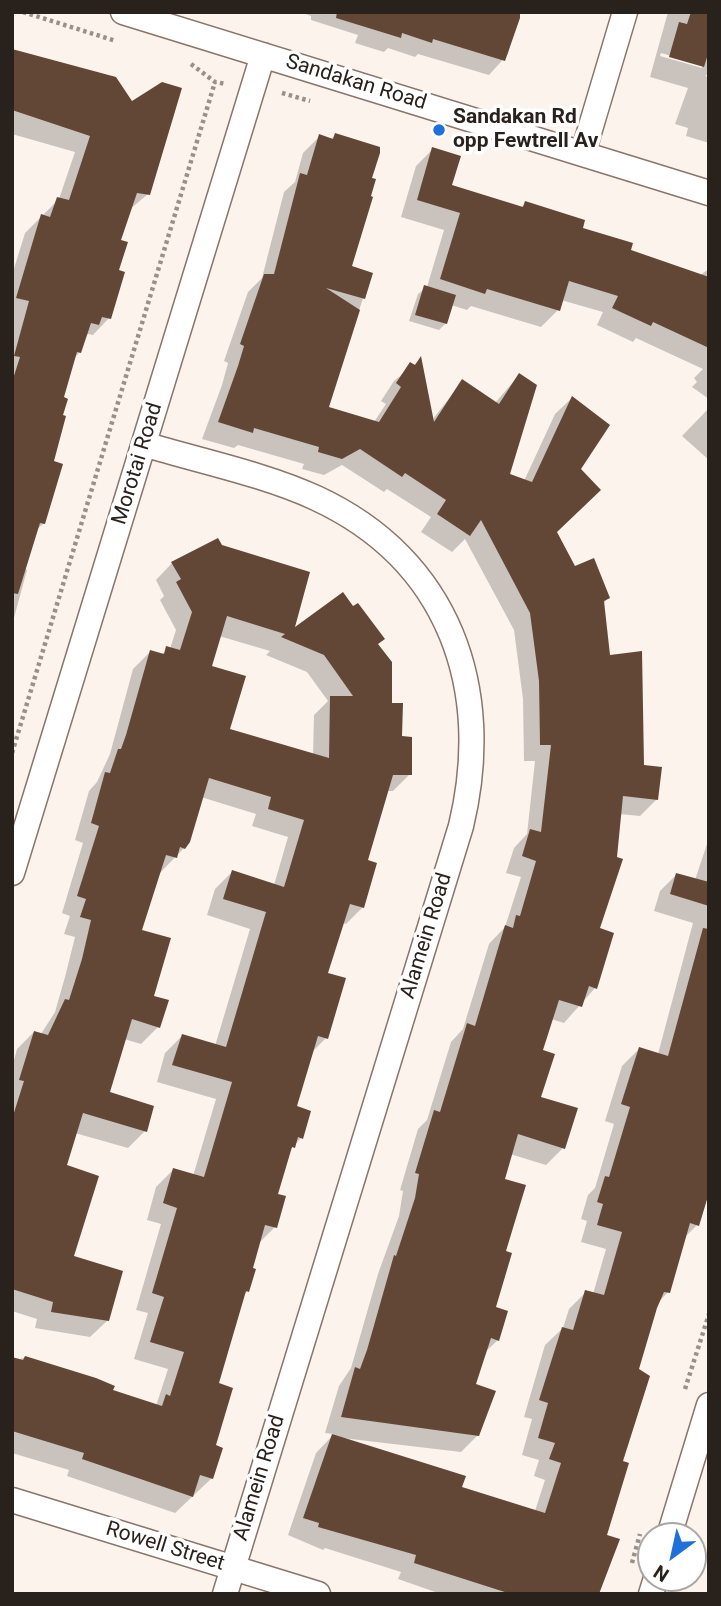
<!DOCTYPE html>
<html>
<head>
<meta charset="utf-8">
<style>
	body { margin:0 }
	#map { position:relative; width:721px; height:1606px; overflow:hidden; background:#fcf3ed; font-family:Roboto,sans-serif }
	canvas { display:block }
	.frame { position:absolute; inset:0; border:14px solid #29211c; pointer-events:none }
	.north { position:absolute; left:637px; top:1522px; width:70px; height:70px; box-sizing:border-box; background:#fff; border:2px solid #a9a6a4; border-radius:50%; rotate:213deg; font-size:19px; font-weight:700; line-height:28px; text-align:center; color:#29211c }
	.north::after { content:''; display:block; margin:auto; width:24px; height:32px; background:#2070da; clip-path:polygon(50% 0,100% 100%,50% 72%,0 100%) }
</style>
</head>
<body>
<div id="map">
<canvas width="721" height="1606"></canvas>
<div class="frame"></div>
<div class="north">N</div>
</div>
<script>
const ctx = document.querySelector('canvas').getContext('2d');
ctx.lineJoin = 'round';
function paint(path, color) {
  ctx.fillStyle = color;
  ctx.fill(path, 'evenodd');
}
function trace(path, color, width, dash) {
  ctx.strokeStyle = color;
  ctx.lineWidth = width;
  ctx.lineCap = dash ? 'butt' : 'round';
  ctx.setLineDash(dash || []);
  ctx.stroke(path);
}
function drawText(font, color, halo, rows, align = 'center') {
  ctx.font = font + ' Roboto,sans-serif';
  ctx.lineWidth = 7;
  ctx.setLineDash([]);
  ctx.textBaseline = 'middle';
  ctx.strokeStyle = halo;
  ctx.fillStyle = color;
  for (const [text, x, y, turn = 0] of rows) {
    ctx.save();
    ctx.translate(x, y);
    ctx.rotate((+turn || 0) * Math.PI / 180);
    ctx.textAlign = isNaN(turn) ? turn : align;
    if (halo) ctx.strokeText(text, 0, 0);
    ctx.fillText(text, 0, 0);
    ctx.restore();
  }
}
const shadow = new Path2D(`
	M300 12H515L518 13 508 54 489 75 418 54 415 57 388 48 384 52 355 43 358 35 311 20V16Z
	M668 12H709V73L705 76 709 77V143L686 136 688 128 675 124 688 88 650 77ZM661 53 702 65V68L660 56Z
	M12 50 115 78 148 194 129 210 119 241 109 318 93 335 88 334 84 337 80 352 73 359 62 399 44 523 35 531 24 569 27 570 12 625V275L25 233 59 199 75 152 12 134Z
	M335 135 350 268 371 274 327 408 374 422 386 404 381 401 394 381 420 360 432 420 463 381 495 403 519 375 508 475 524 481 555 414 572 398 579 469 555 532 575 568 608 598 603 604 609 657 642 767 656 800 640 816 619 814 598 930 595 988 564 1023 551 1019 541 1051 539 1098 563 1148 546 1165 510 1154 503 1180 504 1252 493 1308 498 1340 484 1353 474 1385 478 1435 461 1452 334 1437 460 1488 535 1511 545 1480 534 1476 539 1460 522 1455 532 1419 524 1417 545 1345 563 1328 569 1309 586 1292 593 1294 606 1249 581 1242 587 1221 581 1219 588 1195 595 1188 614 1124 605 1121 622 1066 639 1049 658 1054 693 923 654 911 660 891 677 874 695 880 709 838V1188L697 1225 684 1238 668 1292 657 1304 636 1370 604 1536 598 1594H441L398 1579 401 1572 325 1548 323 1550 288 1535 316 1453 334 1434 325 1433 339 1386 351 1368 378 1274 399 1216 403 1191 400 1190 418 1129 427 1120 451 1042 463 1029 489 944 505 927 521 877 506 873 514 848 527 834 535 761H524L523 699 514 630 465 539 452 552 421 532 431 517 387 489 384 492 342 465 324 475 302 469 304 464 238 445 234 448 202 439 222 385 228 363 224 361 248 292 262 278 284 192 295 182 303 153 320 136 330 140Z
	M433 149 450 187 521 208 525 203 629 251 700 275 709 269V399L692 387 697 382 694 378 703 369 636 338 633 342 597 325 603 312 561 300 558 310 541 327 471 306 467 310 451 305 446 323 439 330 409 321 418 294 427 287 444 230 401 217 416 166Z
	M709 408V460L682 436Z
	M172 563 292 631 377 644 390 705 410 774 393 791H386L366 861 363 907 346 924 342 923 326 974V1038L312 1052 295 1108 301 1138 288 1152 276 1195 275 1227 257 1245 248 1291 242 1296 217 1384 212 1478 175 1513 67 1476 69 1470 12 1453V1367L22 1358 95 1380 111 1391 156 1406 168 1369 134 1359 148 1313 136 1310 161 1224 147 1220 156 1187 173 1170 193 1176 216 1099 157 1082 165 1053 182 1036 215 1046 250 929 207 915 215 889 232 872 274 885 288 837 252 826 256 814 201 797 184 848 159 874 140 931 158 1027 141 1044 124 1039 107 1093 145 1131 128 1148 75 1133 65 1166 72 1258 108 1320 90 1337 35 1328 37 1319 12 1311V1067L17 1049 34 1032 41 1034 55 1012 65 977 75 937 64 934 70 916 62 913 83 843 75 840 89 791 97 782 110 754 133 669 150 652 160 655 170 649 176 630 160 600 164 596 156 580ZM219 636 270 651 266 655 307 672 328 701 314 715 313 756 227 730 210 667Z`);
const building = new Path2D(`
	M337 12H520V18L505 61 433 39 432 43 402 33 401 38 336 18Z
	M691 12H709V51L704 67 669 57 679 22 687 24Z
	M12 49 116 77 132 101 162 82 182 88 150 195 137 193 121 240 128 242 119 270 125 272 111 319 102 317 99 325 91 323 81 353 77 352 64 397 68 399 63 415 66 416 54 461 63 464 45 524 40 523 18 594 12 593V382L20 357 14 356 29 301 16 298 41 214 50 217 57 197 69 200 90 136 12 110Z
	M335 133 380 147V153L372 178 376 179 371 196 373 197 352 266 373 273 365 299 326 288 360 310 329 407 379 422 401 387 396 383 410 362 415 365 421 356 434 422 462 379 499 404 519 373 537 385 510 474 532 482 572 396 610 425 581 469 601 490 557 532 575 566 594 558 610 598 604 601 610 655 642 651 644 765 662 767 658 800 623 796 617 857 623 859 600 928 614 933 597 989 589 986 582 1007 559 1000 543 1050 555 1054 541 1097 578 1108 565 1149 518 1134 505 1179 526 1185 506 1251 512 1253 496 1307 508 1311 499 1341 491 1338 476 1384 496 1391 479 1436 341 1417 355 1367 360 1369 367 1350 394 1255 396 1256 415 1198 419 1174 415 1173 434 1110 440 1112 467 1023 475 1026 505 925 513 928 516 915 520 916 536 861 522 856 530 829 541 832 551 745H540L539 681 530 613 481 520 470 536 437 514 446 500 405 473 402 477 360 449 342 459 318 452 319 447 254 428 253 433 218 422 238 366 244 346 240 344 264 274H274L300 173 307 175 319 134 333 139Z
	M432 147 461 156 452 185 523 207 525 201 585 220 583 228 633 243 631 250 709 277V348L653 322 651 326 612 308 618 296 569 281 560 311 487 289 485 294 440 279 460 213 417 200Z
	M424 285 456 295 447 324 415 315Z
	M218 538 222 545 310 572 295 627 343 592 353 606 358 603 385 639 378 644 392 662V703H403L402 736 412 737V775H393L368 860 377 863 364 908 350 904 328 973 346 978 328 1039 318 1036 297 1106 311 1111 303 1139 298 1137 295 1148 292 1147 278 1194 286 1196 277 1228 265 1225 253 1268 256 1269 249 1292 246 1291 219 1383 233 1388 216 1445 223 1448 213 1479 200 1475 193 1497 82 1459 84 1453 12 1431V1357L23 1360 25 1356 96 1378 115 1386 113 1390 162 1406 166 1394 170 1396 184 1352 150 1342 164 1297 152 1293 177 1208 163 1203 173 1168 204 1177 232 1082 172 1065 182 1034 226 1047 266 912 223 899 232 870 284 887 304 820 268 809 271 797 209 778 190 842 185 849 180 847 177 858 166 855 142 930 171 938 154 996 169 1000 160 1028 132 1019 110 1092 154 1106 147 1132 83 1113 67 1165 99 1176 74 1256 123 1271 109 1321 51 1312 53 1302 12 1289V1119L24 1081 19 1080 34 1031 48 1035 65 999 69 1000 82 959 91 920 80 917 86 899 77 896 99 826 91 823 105 772 110 773 118 749H121L126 735 150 650 164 654 166 646 180 650 192 612 176 582 181 579 171 562ZM227 616 285 634 281 637 324 655 353 696H330L329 758 230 729 246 676 212 666Z
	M676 873 709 882V906L670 894Z
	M703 928 709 929V1193L699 1226 690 1223 670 1293 664 1292 657 1308 639 1369 650 1376 623 1461 629 1463 607 1535 620 1539 599 1594H511L414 1563 416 1555 318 1527 319 1523 303 1518 332 1434 466 1476 462 1487 545 1513 561 1463 549 1459 555 1443 538 1438 548 1403 539 1400 562 1327 573 1330 585 1290 604 1295 622 1232 597 1225 603 1204 597 1202 605 1176 609 1177 630 1107 621 1104 639 1047 668 1056Z`);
const path = new Path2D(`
	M23 12 116 41
	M191 64 215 82 226 84
	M282 93 310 101
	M12 753 215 82
	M685 1389 709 1314
	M632 1563 640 1534`);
const minor = new Path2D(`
	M123 12 709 193
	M583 153 625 12
	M144 444C199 461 264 474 316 498 450 560 494 689 461 826L225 1594
	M12 873 263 55
	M12 1500 318 1594
	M669 1536 709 1405
	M651 1594 656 1578`);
const markers = [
	[439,130,7,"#2070da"]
];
const streetNames = [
	["Sandakan Road",356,83,17],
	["Morotai Road",138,464,-73],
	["Alamein Road",427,936,-73],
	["Alamein Road",260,1478,-73],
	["Rowell Street",165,1547,17]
];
const poiNames = [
	["Sandakan Rd",453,118],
	["opp Fewtrell Av",453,142]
];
paint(shadow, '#0003');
paint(building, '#634736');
trace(minor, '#897569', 27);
trace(path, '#98908a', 4.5, [3.5, 3.5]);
trace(minor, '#fff', 24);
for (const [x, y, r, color] of markers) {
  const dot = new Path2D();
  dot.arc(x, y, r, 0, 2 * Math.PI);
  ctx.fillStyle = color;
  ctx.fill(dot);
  trace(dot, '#fff', 2.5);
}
drawText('21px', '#29211c', '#fff', streetNames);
drawText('bold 21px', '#29211c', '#fff', poiNames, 'left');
</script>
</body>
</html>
